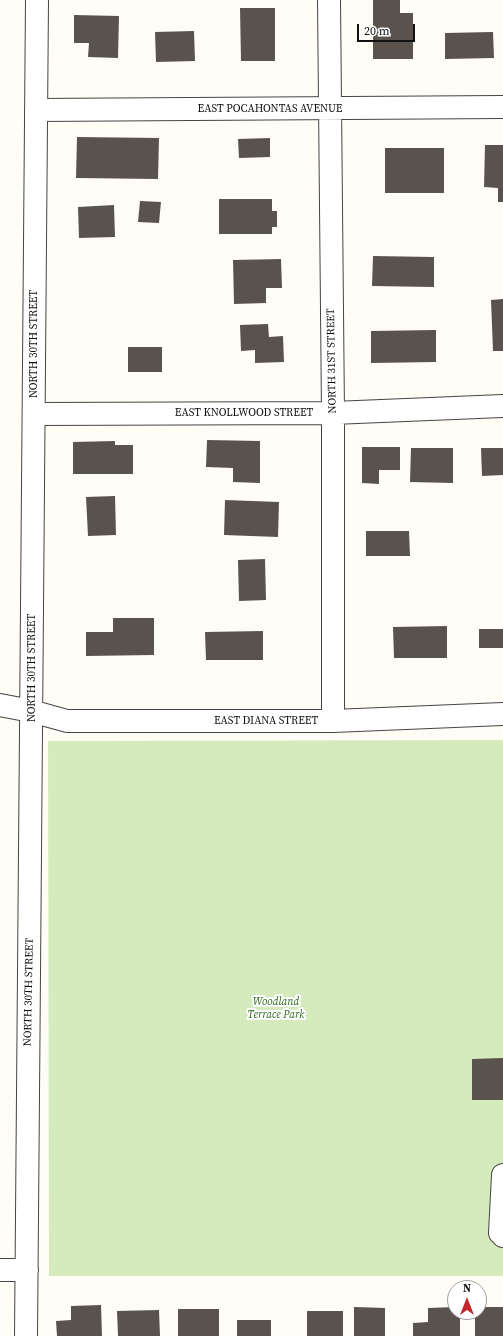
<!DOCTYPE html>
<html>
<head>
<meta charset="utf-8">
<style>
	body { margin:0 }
	#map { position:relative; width:503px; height:1336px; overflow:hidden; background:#fffdf5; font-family:"Source Serif 4",serif }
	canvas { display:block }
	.north { position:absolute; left:447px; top:1280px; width:40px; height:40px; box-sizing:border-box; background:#fff; border:1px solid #a0a0a0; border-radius:50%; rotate:0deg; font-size:11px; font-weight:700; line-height:16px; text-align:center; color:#111 }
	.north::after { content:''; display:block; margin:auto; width:14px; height:18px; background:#c4262e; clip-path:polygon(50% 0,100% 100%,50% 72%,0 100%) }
	.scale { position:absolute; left:357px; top:24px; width:58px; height:18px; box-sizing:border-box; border:2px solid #111; border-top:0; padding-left:5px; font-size:12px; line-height:14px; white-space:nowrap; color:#111; -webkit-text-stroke:3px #fff; paint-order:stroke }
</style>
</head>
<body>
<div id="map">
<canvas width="503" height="1336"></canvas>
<div class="north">N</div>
<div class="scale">20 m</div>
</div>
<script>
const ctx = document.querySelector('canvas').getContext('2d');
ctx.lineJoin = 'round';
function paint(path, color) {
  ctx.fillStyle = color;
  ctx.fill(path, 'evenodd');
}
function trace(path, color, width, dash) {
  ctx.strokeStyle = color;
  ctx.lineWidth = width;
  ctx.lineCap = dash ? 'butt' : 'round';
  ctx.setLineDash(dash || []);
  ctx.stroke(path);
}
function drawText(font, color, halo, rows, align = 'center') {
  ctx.font = font + ' "Source Serif 4",serif';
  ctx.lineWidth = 4;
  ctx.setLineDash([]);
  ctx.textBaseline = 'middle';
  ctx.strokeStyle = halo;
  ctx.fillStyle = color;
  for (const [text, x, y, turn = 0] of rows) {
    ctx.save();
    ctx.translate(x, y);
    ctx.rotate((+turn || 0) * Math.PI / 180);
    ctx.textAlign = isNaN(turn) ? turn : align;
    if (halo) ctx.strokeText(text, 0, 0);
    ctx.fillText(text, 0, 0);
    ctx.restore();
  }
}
const green = new Path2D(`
	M503 740V1276H49L48 741Z`);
const building = new Path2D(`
	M373 0H400V13H413V59H373Z
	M240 8H275V61H241Z
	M74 15 119 16 118 58 88 57 89 43H74Z
	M194 31 195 61 156 62 155 32Z
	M493 32 494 58 445 59V33Z
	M77 137 159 138 158 179 76 178Z
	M270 138V157L239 158 238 139Z
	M485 145H503V202H498V188L484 187Z
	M385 148H444V193H385Z
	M219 199H272V211H277V227H272V234H219Z
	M140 201 161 202 159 223 138 222Z
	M114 205 115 237 79 238 78 207Z
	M373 256 434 257V287L372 286Z
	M281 259 282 288H266V303L234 304 233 260Z
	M503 299V351H493L491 300Z
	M268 324 269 337 283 336 284 362 255 363V350L241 351 240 325Z
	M436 330V362L371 363V331Z
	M128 347H162V372H128Z
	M207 440 260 441V483L233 482V468L206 467Z
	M115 441V445H133V474H73V442Z
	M362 447H400V470H379V484L362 483Z
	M411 448H453V483L410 482Z
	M481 448H503V475L482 476Z
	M115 496 116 535 88 536 86 497Z
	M225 500 279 502 278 537 224 535Z
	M366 531H409L410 556H366Z
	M265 559 266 600 239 601 238 560Z
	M113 618H154V655L86 656V632H113Z
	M447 626V658H394L393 627Z
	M479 629H503V648H479Z
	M263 631V660H206L205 632Z
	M503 1058V1100H472V1059Z
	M101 1305 102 1336H57L56 1321 71 1320V1306Z
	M354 1307 385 1308V1336H354Z
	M455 1307V1312H460V1336H413V1323L428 1322V1308Z
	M479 1307H503V1336H475V1312H479Z
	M178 1309H219V1336H178Z
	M159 1310 160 1336H118L117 1311Z
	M307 1311H343V1336H307Z
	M237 1320H271V1336H237Z`);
const minor = new Path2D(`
	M329 0 333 413V721
	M36 110 503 107
	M34 414 333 413 503 406
	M0 705 31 711 67 721H333L503 714
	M503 1175 500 1233 503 1236
	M0 1270H27
	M26 1336 37 0`);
const streetNames = [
	["EAST POCAHONTAS AVENUE",270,109],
	["NORTH 30TH STREET",34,344,-90],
	["NORTH 31ST STREET",332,361,-91],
	["EAST KNOLLWOOD STREET",244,413],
	["NORTH 30TH STREET",32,668,-90],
	["EAST DIANA STREET",266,721],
	["NORTH 30TH STREET",29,992,-89]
];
const parkNames = [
	["Woodland",276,1002],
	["Terrace Park",276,1015]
];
paint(green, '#d5ebbd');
paint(building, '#5a524d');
trace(minor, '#444', 24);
trace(minor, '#fff', 22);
drawText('11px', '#111', '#fff', streetNames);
drawText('italic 11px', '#2f6b1f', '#fff', parkNames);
</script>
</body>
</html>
